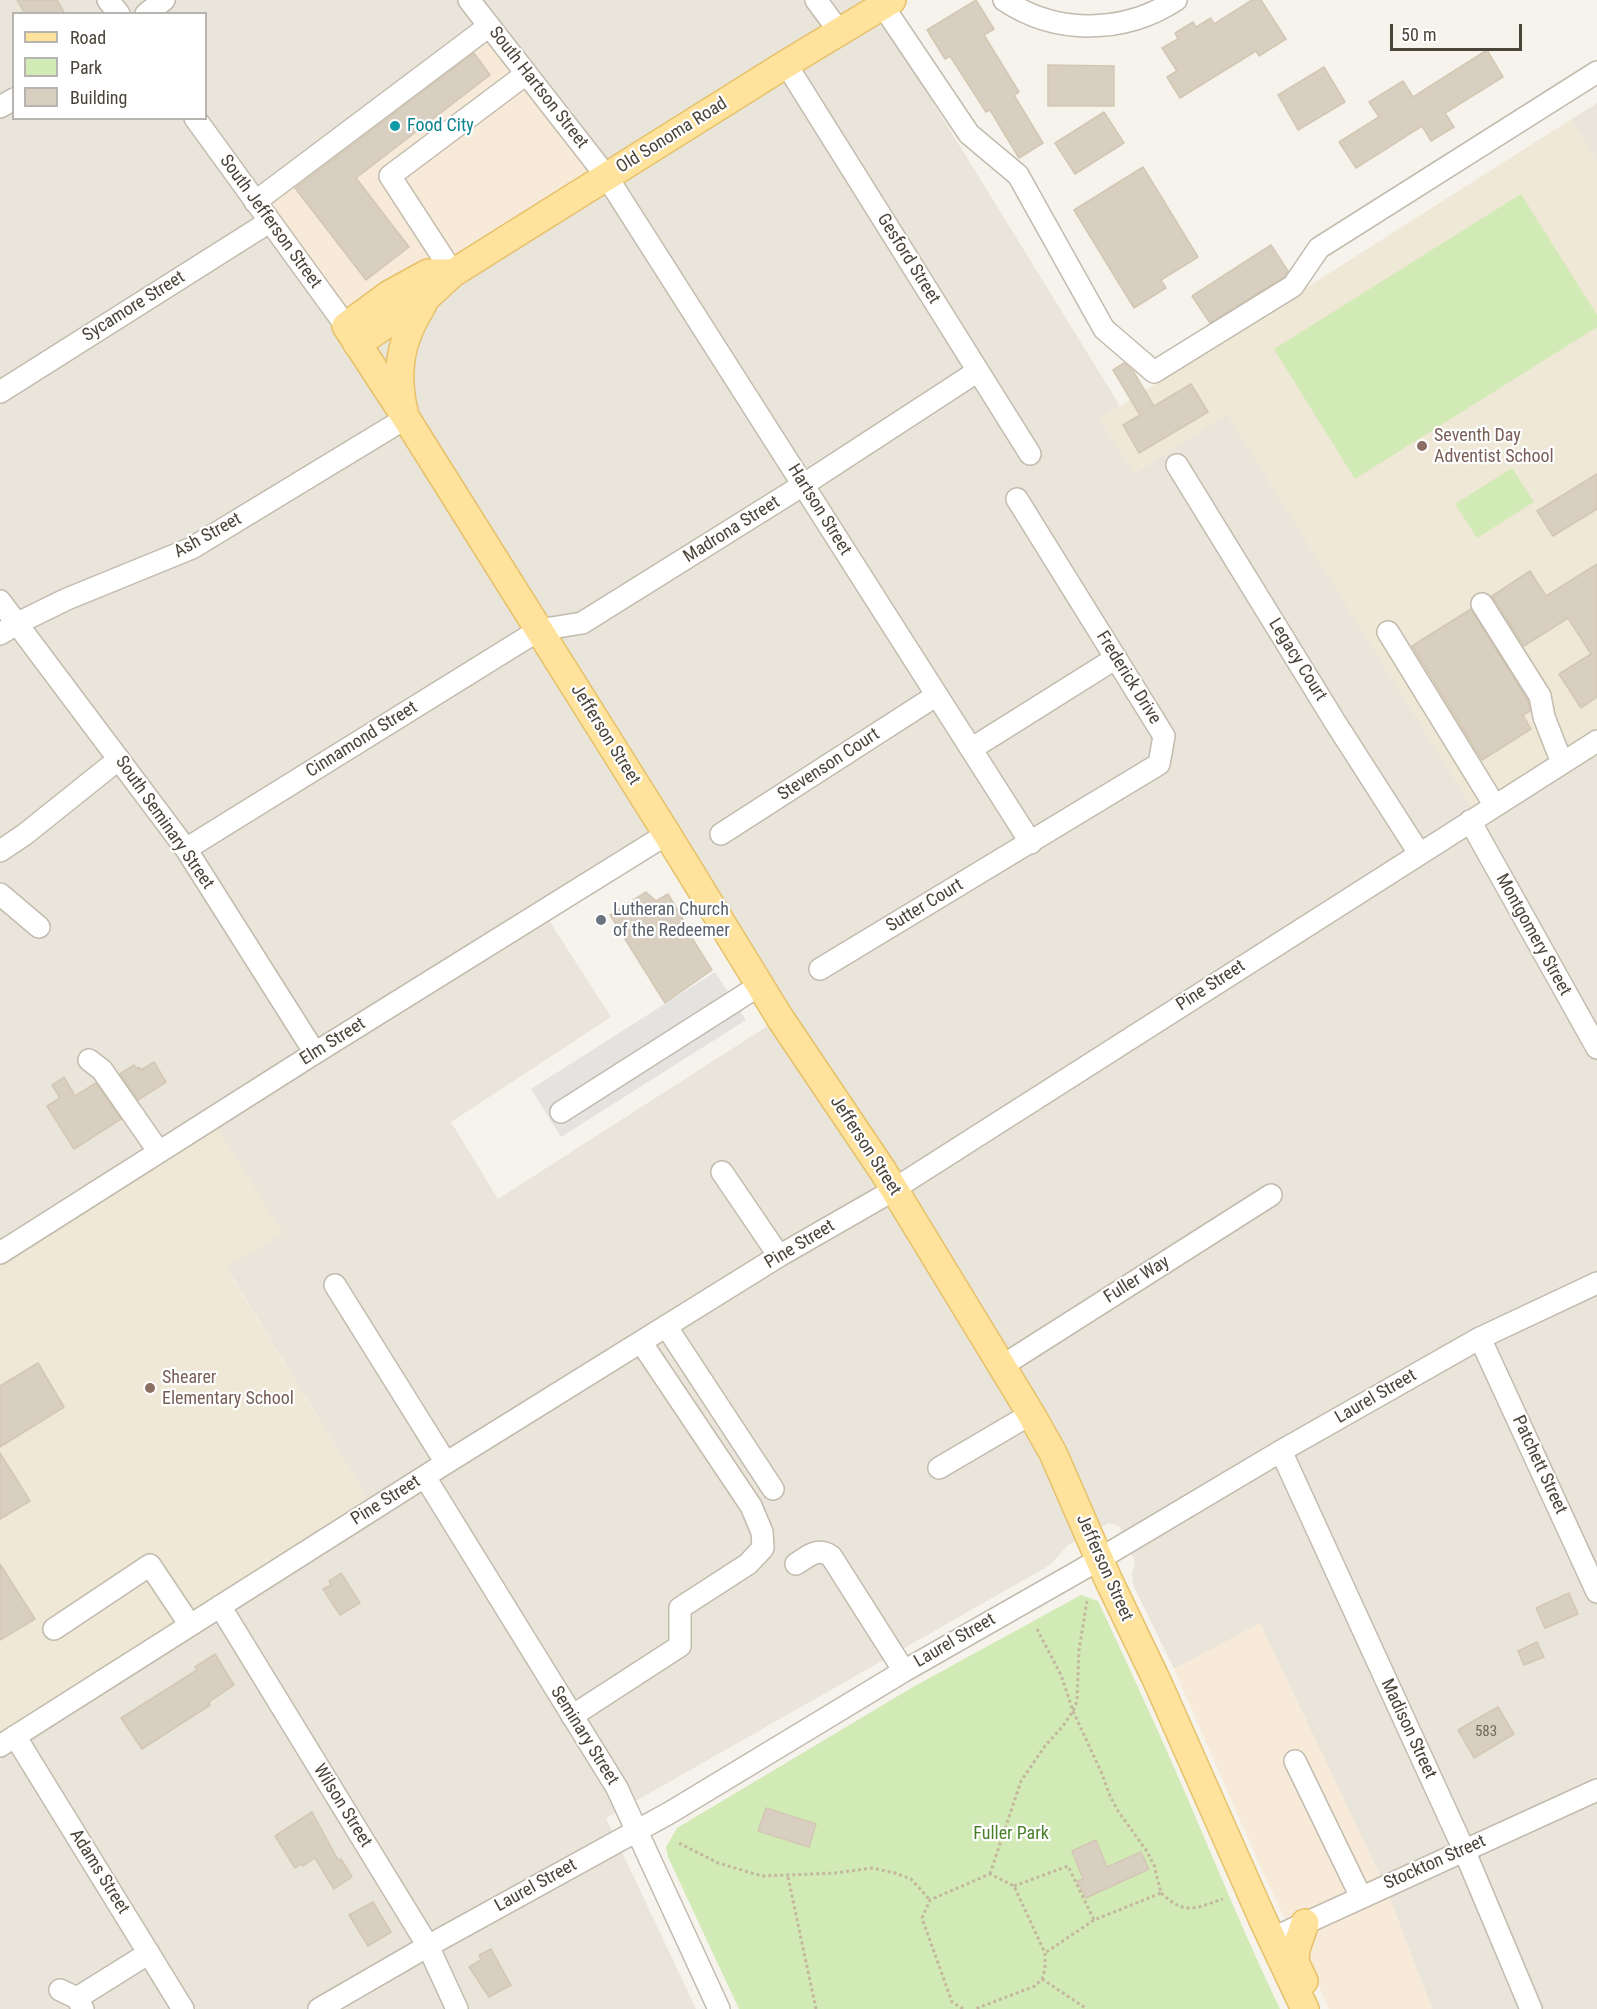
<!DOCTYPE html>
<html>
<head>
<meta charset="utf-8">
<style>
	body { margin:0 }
	#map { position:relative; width:1597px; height:2009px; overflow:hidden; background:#f6f3ec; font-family:"Roboto Condensed",sans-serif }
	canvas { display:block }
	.legend { position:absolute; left:12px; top:12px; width:195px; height:108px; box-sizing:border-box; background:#fff; border:2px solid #b7b4b0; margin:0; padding:8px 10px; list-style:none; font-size:18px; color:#4b4439 }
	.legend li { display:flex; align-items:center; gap:12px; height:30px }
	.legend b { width:30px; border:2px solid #b7b4b0 }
	.scale { position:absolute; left:1390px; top:24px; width:132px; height:27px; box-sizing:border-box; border:3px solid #4b4439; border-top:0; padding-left:8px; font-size:18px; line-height:21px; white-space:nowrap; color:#4b4439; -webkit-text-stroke:4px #fff; paint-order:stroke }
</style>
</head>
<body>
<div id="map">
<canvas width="1597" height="2009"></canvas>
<ul class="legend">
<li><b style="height:8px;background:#ffe39c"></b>Road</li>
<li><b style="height:16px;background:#d2eab5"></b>Park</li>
<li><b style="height:16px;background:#d8cfc1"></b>Building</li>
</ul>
<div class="scale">50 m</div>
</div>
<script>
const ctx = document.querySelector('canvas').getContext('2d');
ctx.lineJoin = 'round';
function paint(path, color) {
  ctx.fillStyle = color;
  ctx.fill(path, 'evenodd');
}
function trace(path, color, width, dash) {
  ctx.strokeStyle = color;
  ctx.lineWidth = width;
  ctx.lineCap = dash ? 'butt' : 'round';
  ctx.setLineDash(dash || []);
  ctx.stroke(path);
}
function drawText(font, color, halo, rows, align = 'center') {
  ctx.font = font + ' "Roboto Condensed",sans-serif';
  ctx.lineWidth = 4.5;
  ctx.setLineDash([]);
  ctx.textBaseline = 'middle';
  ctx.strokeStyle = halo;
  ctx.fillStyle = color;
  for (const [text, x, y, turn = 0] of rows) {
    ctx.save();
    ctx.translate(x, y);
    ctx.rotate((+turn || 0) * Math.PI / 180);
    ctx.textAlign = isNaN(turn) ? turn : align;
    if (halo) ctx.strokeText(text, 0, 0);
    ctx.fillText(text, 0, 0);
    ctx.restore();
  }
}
const residential = new Path2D(`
	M0 0H892L876 10 1120 406 1100 419 1135 473 1227 413 1478 816 1597 741V2009H1432L1385 1886 1260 1624 1174 1669 1134 1587 1132 1574 1135 1562 1119 1526 1109 1523 1068 1545 1050 1565 606 1818 696 2009H0V1746L374 1509 226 1267 0 1253ZM14 14H206V118H14ZM667 834 780 1018 498 1199 451 1122 611 1017 543 911Z
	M1597 103V162L1570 120Z`);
const commercial = new Path2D(`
	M489 26 607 177 346 326 255 202Z
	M1260 1623 1385 1886 1432 2009H1329L1316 1980 1292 1934 1265 1877 1174 1669Z`);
const education = new Path2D(`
	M1570 120 1597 162V741L1478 816 1227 414 1135 473 1100 419Z
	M212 1119 283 1233 226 1268 374 1509 0 1746V1253Z`);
const green = new Path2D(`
	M1521 194 1597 315V327L1355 479 1274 349Z
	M1512 468 1534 502 1477 538 1455 504Z
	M1081 1595 1098 1601C1127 1663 1156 1725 1183 1788 1215 1862 1245 1936 1280 2009H739L668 1857 666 1847 677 1828 913 1687Z`);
const parking = new Path2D(`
	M715 972 746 1020 561 1137 531 1089Z`);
const building = new Path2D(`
	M17 0H57L65 14H25Z
	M976 0 994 29 984 35 1019 92 1014 95 1043 143 1019 158 990 110 986 112 950 56 945 59 927 30Z
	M1252 0H1261L1286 39 1259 56 1256 51 1180 98 1167 77 1177 71 1162 48 1178 39 1175 33 1193 22 1196 27 1211 18 1214 24Z
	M1487 50 1503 77 1445 113 1454 127 1431 141 1422 126 1356 168 1339 142 1379 117 1369 102 1403 81 1413 97Z
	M474 53 490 75 356 178 409 247 366 280 295 188Z
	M1048 65 1114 66V106H1048Z
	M1324 67 1345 102 1298 130 1278 95Z
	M1104 112 1124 143 1075 174 1055 143Z
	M1143 167 1198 257 1161 280 1166 288 1134 308 1074 210Z
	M1271 245 1288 271 1284 277 1210 323 1192 296Z
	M1124 363 1133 371 1154 406 1191 384 1208 412 1139 453 1123 425 1140 415 1113 370Z
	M1597 474V509L1553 536 1537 511Z
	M1597 564V697L1581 708 1559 674 1591 654 1568 618 1524 646 1492 596 1530 571 1546 596Z
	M1471 609 1528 701 1530 711 1523 715 1531 729 1482 760 1412 646Z
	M646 892 656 901 668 894 684 921 682 922 712 970 665 1003 610 915Z
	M154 1062 166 1082 138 1100 120 1074 134 1065 137 1069 139 1067 141 1070Z
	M64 1077 75 1096 96 1083 121 1119 74 1149 47 1106 60 1098 52 1085Z
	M38 1363 64 1407 0 1447V1386Z
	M0 1453 30 1501 0 1519Z
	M0 1564 35 1619 0 1640Z
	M341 1573 360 1603 340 1615 323 1589 331 1585 329 1581Z
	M1569 1593 1578 1614 1545 1628 1536 1608Z
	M1537 1642 1544 1657 1524 1665 1518 1651Z
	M215 1654 234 1685 209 1702 210 1705 142 1749 121 1718 197 1670 195 1667Z
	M1498 1707 1514 1734 1474 1758 1458 1730Z
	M766 1808 816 1824 809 1847 758 1831Z
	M312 1812 338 1860 341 1859 352 1877 334 1889 315 1858 303 1866 301 1864 295 1868 275 1836Z
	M1096 1840 1107 1867 1141 1852 1149 1869 1086 1898 1077 1881 1083 1879 1072 1851Z
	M373 1902 391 1932 368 1946 349 1915Z
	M491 1949 511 1985 489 1997 469 1967 481 1960 479 1955Z`);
const path = new Path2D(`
	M1037 1629 1061 1675 1073 1711 1102 1774 1110 1796 1118 1811 1146 1850 1154 1865 1161 1893 1094 1920 1045 1953
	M679 1843 718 1863 762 1876 835 1873 872 1868 895 1873 911 1879 930 1900
	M990 1874 1021 1781 1045 1746 1063 1726 1073 1711 1077 1701 1079 1650 1087 1601
	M788 1877 816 2009
	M1014 1886 1068 1866 1094 1920
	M1161 1893C1186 1916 1194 1908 1223 1899
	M1042 1979 1087 2009
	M963 2009 952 2002 922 1918 930 1900 990 1874 1014 1886 1045 1953V1969L1042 1979 1035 1986 975 2009`);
const minor = new Path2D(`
	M108 0 119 14
	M469 0 607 177 1031 843
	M816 0 839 31
	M1004 0C1056 35 1124 34 1176 0
	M883 6 969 134 1018 175 1104 329 1154 372 1293 286 1319 248 1597 72
	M146 14 164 0
	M786 64 1030 454
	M0 107 14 99
	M195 118 346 326
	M255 202 489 26
	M453 273 390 176 526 74
	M0 392 269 222
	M1177 465 1335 722 1419 853
	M0 601 186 849 315 1053
	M1482 604 1540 696 1544 717 1562 763
	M1388 632 1495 806
	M0 634 18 623 67 599 192 548 406 418
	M971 749 1116 658
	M1470 821 1597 1048
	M721 834 937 695
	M186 849 539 630 582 623 803 485 978 371
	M0 851 24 835 119 759
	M0 894 39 927
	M820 969 1159 764 1164 736 1017 499
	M89 1060 102 1070 159 1152
	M561 1112 760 985
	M722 1172 779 1256
	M0 1253 315 1053 667 834
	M335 1285 446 1463
	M666 1326 773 1489
	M1480 1338 1597 1592
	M1002 1366 1271 1195
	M1281 1451 1464 1850 1531 2009
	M939 1468 1031 1414
	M425 1477 617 1788 719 2009
	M796 1564C809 1556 817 1547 831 1556L904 1671
	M220 1606 428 1946 457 2009
	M54 1629 150 1565 190 1625
	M572 1716 680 1646V1608L748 1564 763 1548 762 1532 751 1506 641 1342
	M15 1736 183 2009
	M0 1746 446 1463 779 1256 880 1198 1597 741
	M1295 1761 1361 1897
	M1273 1938 1597 1790
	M60 1990 77 1998
	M83 2009 77 1998 149 1953
	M319 2009 428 1946 671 1812 904 1671 1081 1570 1281 1451 1480 1338 1597 1283`);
const major = new Path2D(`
	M453 273H428L388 295 346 326 406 418 667 834 780 1018 883 1171 1031 1414 1053 1453 1108 1579 1157 1681 1263 1920 1305 2009
	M357 344 427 297 453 273 786 64 892 0
	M404 411C398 387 398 359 407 336 411 324 418 313 424 302
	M1304 1981 1295 1962 1296 1949 1305 1923`);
const markers = [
	[395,126,6,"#0f9aa8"],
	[1422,446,6,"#8d6e63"],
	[601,920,6,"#6b7280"],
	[150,1388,6,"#8d6e63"]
];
const numberNames = [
	["583",1486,1732]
];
const streetNames = [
	["South Hartson Street",538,88,52],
	["Old Sonoma Road",672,136,-32],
	["South Jefferson Street",270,222,54],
	["Gesford Street",908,259,58],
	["Sycamore Street",134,307,-32],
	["Hartson Street",819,510,58],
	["Madrona Street",732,530,-32],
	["Ash Street",208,536,-29],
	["Legacy Court",1297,660,58],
	["Frederick Drive",1128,678,58],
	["Jefferson Street",605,735,58],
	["Cinnamond Street",362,740,-32],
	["Stevenson Court",829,765,-33],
	["South Seminary Street",164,823,55],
	["Sutter Court",925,906,-31],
	["Montgomery Street",1533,935,61],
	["Pine Street",1211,986,-33],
	["Elm Street",333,1042,-32],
	["Jefferson Street",865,1146,57],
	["Pine Street",800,1245,-31],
	["Fuller Way",1137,1280,-32],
	["Laurel Street",1376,1397,-30],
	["Patchett Street",1539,1465,65],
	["Pine Street",386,1501,-32],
	["Jefferson Street",1104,1568,66],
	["Laurel Street",955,1641,-30],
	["Madison Street",1408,1729,65],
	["Seminary Street",584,1736,58],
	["Wilson Street",342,1806,58],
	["Stockton Street",1435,1863,-24],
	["Adams Street",99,1872,58],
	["Laurel Street",536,1886,-29]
];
const cultureNames = [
	["Food City",407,126]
];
const educationNames = [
	["Seventh Day",1434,436],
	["Adventist School",1434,457],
	["Shearer",162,1378],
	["Elementary School",162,1399]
];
const worshipNames = [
	["Lutheran Church",613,910],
	["of the Redeemer",613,931]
];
const parkNames = [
	["Fuller Park",1011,1834]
];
paint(residential, '#eae5da');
paint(commercial, '#f7ead8');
paint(education, '#efe8d6');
paint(green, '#d2eab5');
paint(parking, '#e5e3e0');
paint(building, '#d8cfc1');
trace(building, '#d3c7b4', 1.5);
trace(minor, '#c2bbae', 24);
trace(major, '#e6c16a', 30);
trace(path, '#c4b79f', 3, [3, 3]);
trace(minor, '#fff', 21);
trace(major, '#ffe39c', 27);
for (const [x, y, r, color] of markers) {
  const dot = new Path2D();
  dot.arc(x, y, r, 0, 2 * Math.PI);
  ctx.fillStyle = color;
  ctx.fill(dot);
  trace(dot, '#fff', 2);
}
drawText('15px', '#6e675b', null, numberNames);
drawText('18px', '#4b4439', '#fff', streetNames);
drawText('18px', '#0d838f', '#fff', cultureNames, 'left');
drawText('18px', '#785e54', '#fff', educationNames, 'left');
drawText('18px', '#5b616d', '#fff', worshipNames, 'left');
drawText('18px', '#4a7f2a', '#fff', parkNames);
</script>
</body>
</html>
